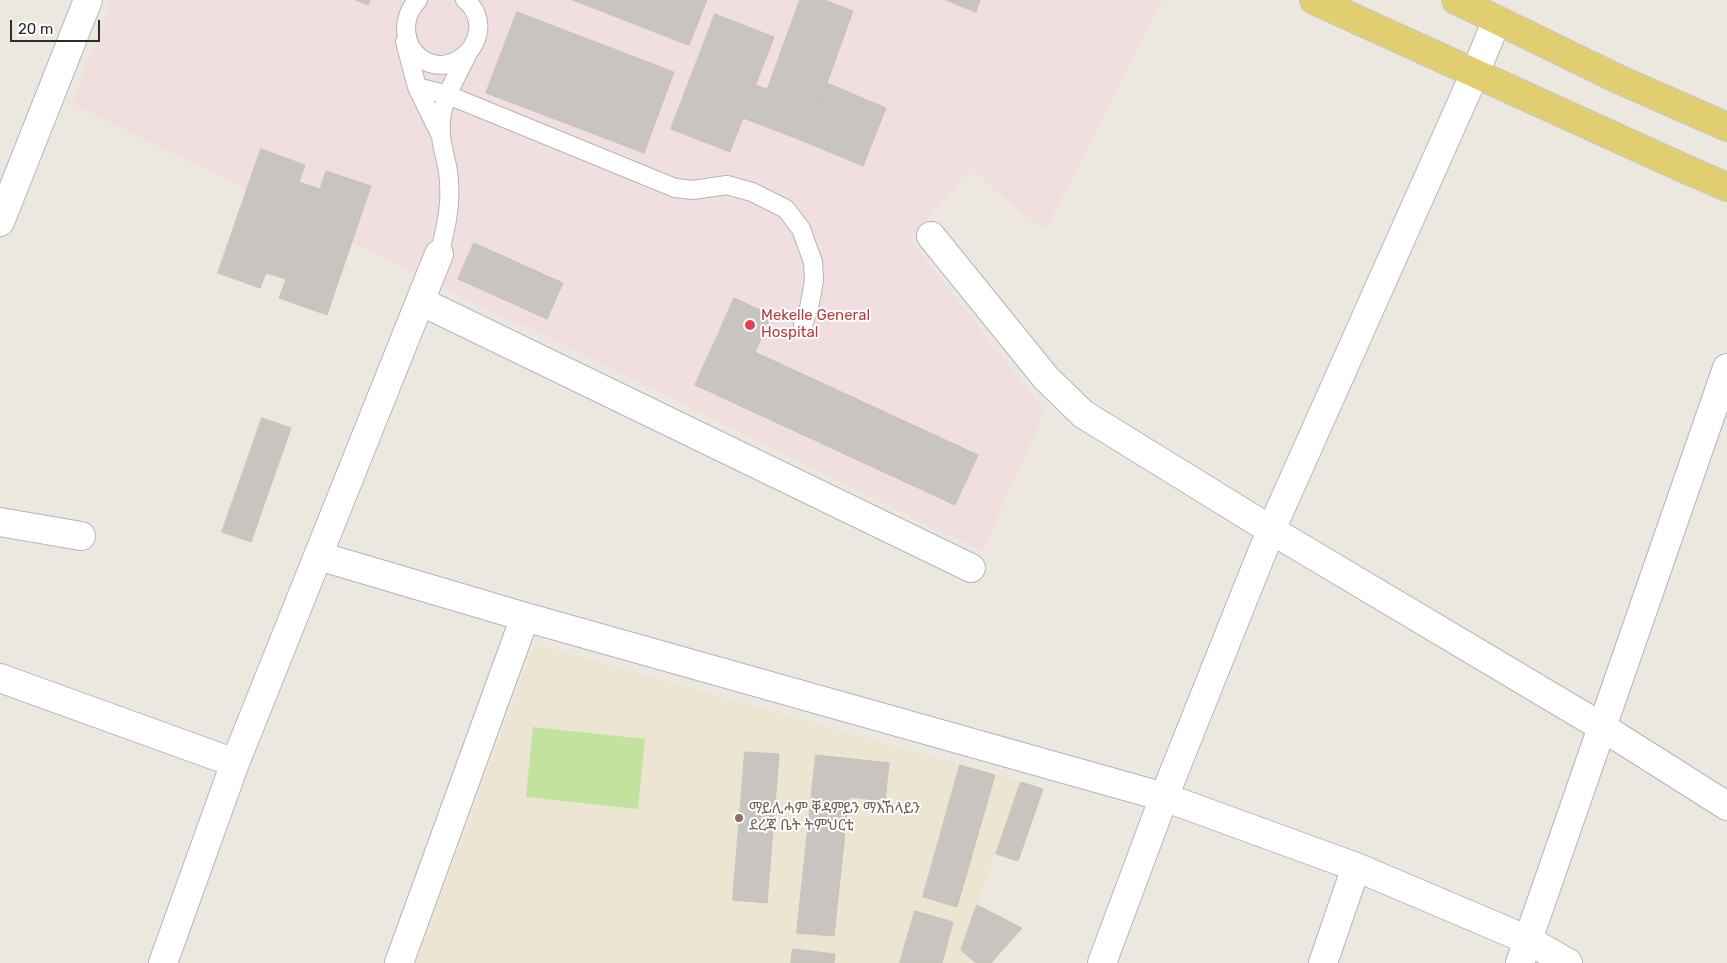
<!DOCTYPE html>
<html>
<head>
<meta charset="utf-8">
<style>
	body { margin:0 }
	#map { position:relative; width:1727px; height:963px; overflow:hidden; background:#ece8e0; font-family:Rubik,sans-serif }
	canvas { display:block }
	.scale { position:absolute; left:10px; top:20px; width:90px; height:22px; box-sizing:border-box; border:2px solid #2c2c2c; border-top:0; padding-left:6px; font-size:15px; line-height:18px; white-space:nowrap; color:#2c2c2c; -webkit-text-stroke:4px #fff; paint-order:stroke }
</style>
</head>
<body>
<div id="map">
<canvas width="1727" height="963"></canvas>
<div class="scale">20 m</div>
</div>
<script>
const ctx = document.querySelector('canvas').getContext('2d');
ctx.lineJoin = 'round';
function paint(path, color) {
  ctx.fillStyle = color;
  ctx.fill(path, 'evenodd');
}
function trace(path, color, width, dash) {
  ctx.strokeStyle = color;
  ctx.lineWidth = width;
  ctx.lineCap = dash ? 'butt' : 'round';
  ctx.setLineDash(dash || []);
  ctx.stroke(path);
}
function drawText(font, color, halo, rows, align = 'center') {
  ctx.font = font + ' Rubik,"Noto Sans Ethiopic",sans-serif';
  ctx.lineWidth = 4;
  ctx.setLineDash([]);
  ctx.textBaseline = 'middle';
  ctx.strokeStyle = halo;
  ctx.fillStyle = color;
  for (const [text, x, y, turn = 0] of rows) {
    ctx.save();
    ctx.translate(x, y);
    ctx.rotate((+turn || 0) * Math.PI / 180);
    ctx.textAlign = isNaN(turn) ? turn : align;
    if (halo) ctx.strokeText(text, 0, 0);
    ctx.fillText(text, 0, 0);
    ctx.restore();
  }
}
const education = new Path2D(`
	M535 644 1021 782 961 950 976 963H415Z`);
const medical = new Path2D(`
	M112 0H1163L1046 228 1022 214 972 168 909 239 1045 411 982 551 72 104Z`);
const pitch = new Path2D(`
	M533 727 645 739 638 809 526 797Z`);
const building = new Path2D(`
	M356 0H370L368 5Z
	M573 0H707L689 45Z
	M800 0H825L853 11 827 83 803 141 743 118 755 85 767 89Z
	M946 0H980L976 12Z
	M517 12 674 72 644 153 486 93Z
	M715 14 774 37 730 152 671 129Z
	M827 83 886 108 863 166 803 141Z
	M261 149 305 165 299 182 320 189 326 171 371 186 327 315 279 298 286 279 266 273 260 288 218 273Z
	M474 243 563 283 547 319 458 279Z
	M734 298 771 315 755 352 718 335Z
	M718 335 978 455 955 505 695 385Z
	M262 418 291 428 251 542 222 532Z
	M745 752 779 754 773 829 739 826Z
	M816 755 889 763 885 801 849 797 845 833 808 829Z
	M960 765 995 775 957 907 923 897Z
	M1021 782 1043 789 1018 861 996 854Z
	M739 826 773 829 767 903 733 900Z
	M808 829 845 833 834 936 797 933Z
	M977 905 1022 928 991 963H976L961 950Z
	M915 911 953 922 942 963H900Z
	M793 949 835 954 834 963H791Z`);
const lane = new Path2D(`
	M418 0C400 18 402 50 427 62 450 72 475 54 478 31 480 20 474 6 465 0
	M405 42 417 87 440 134
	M417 87 448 95 675 188 693 190 727 185 752 192 786 209 801 229 813 262 814 280 812 292 809 308 803 325
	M439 254C447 225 452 202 448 171 445 155 439 139 441 122 442 99 457 76 467 55`);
const street = new Path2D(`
	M0 222 88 0
	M931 236 1046 378 1083 414 1271 530 1602 727 1727 806
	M420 301 971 568
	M0 522 81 536
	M319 556 525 617 1164 797 1356 867 1528 940 1568 963
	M0 678 235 763
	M163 963 235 763 439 254
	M399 963 525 617
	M1102 963 1164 797 1271 530 1475 73 1497 20
	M1323 963 1356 867
	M1520 963 1727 368`);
const primary = new Path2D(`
	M1314 0 1681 167 1727 187
	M1456 0 1616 78 1727 127`);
const markers = [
	[750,325,6,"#e0444e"],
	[739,818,5,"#8d6e63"]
];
const healthNames = [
	["Mekelle General",761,316],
	["Hospital",761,333]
];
const educationNames = [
	["ማይሊሓም ቐዳምይን ማእኸላይን",749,809],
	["ደረጃ ቤት ትምህርቲ",749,826]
];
paint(education, '#ebe5d2');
paint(medical, '#f1dfdf');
paint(pitch, '#c2e2a0');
paint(building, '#c8c4bf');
trace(building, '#c7c3ba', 1);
trace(lane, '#b3b5be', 20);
trace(street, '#b3b5be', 30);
trace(primary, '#c8c8c8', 30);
trace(lane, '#fff', 18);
trace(street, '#fff', 28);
trace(primary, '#e1ce70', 28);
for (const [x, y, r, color] of markers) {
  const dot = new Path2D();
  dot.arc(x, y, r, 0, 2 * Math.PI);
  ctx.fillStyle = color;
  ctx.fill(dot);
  trace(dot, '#fff', 2);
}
drawText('15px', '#be3a42', '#fff', healthNames, 'left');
drawText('15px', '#785e54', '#fff', educationNames, 'left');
</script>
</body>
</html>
